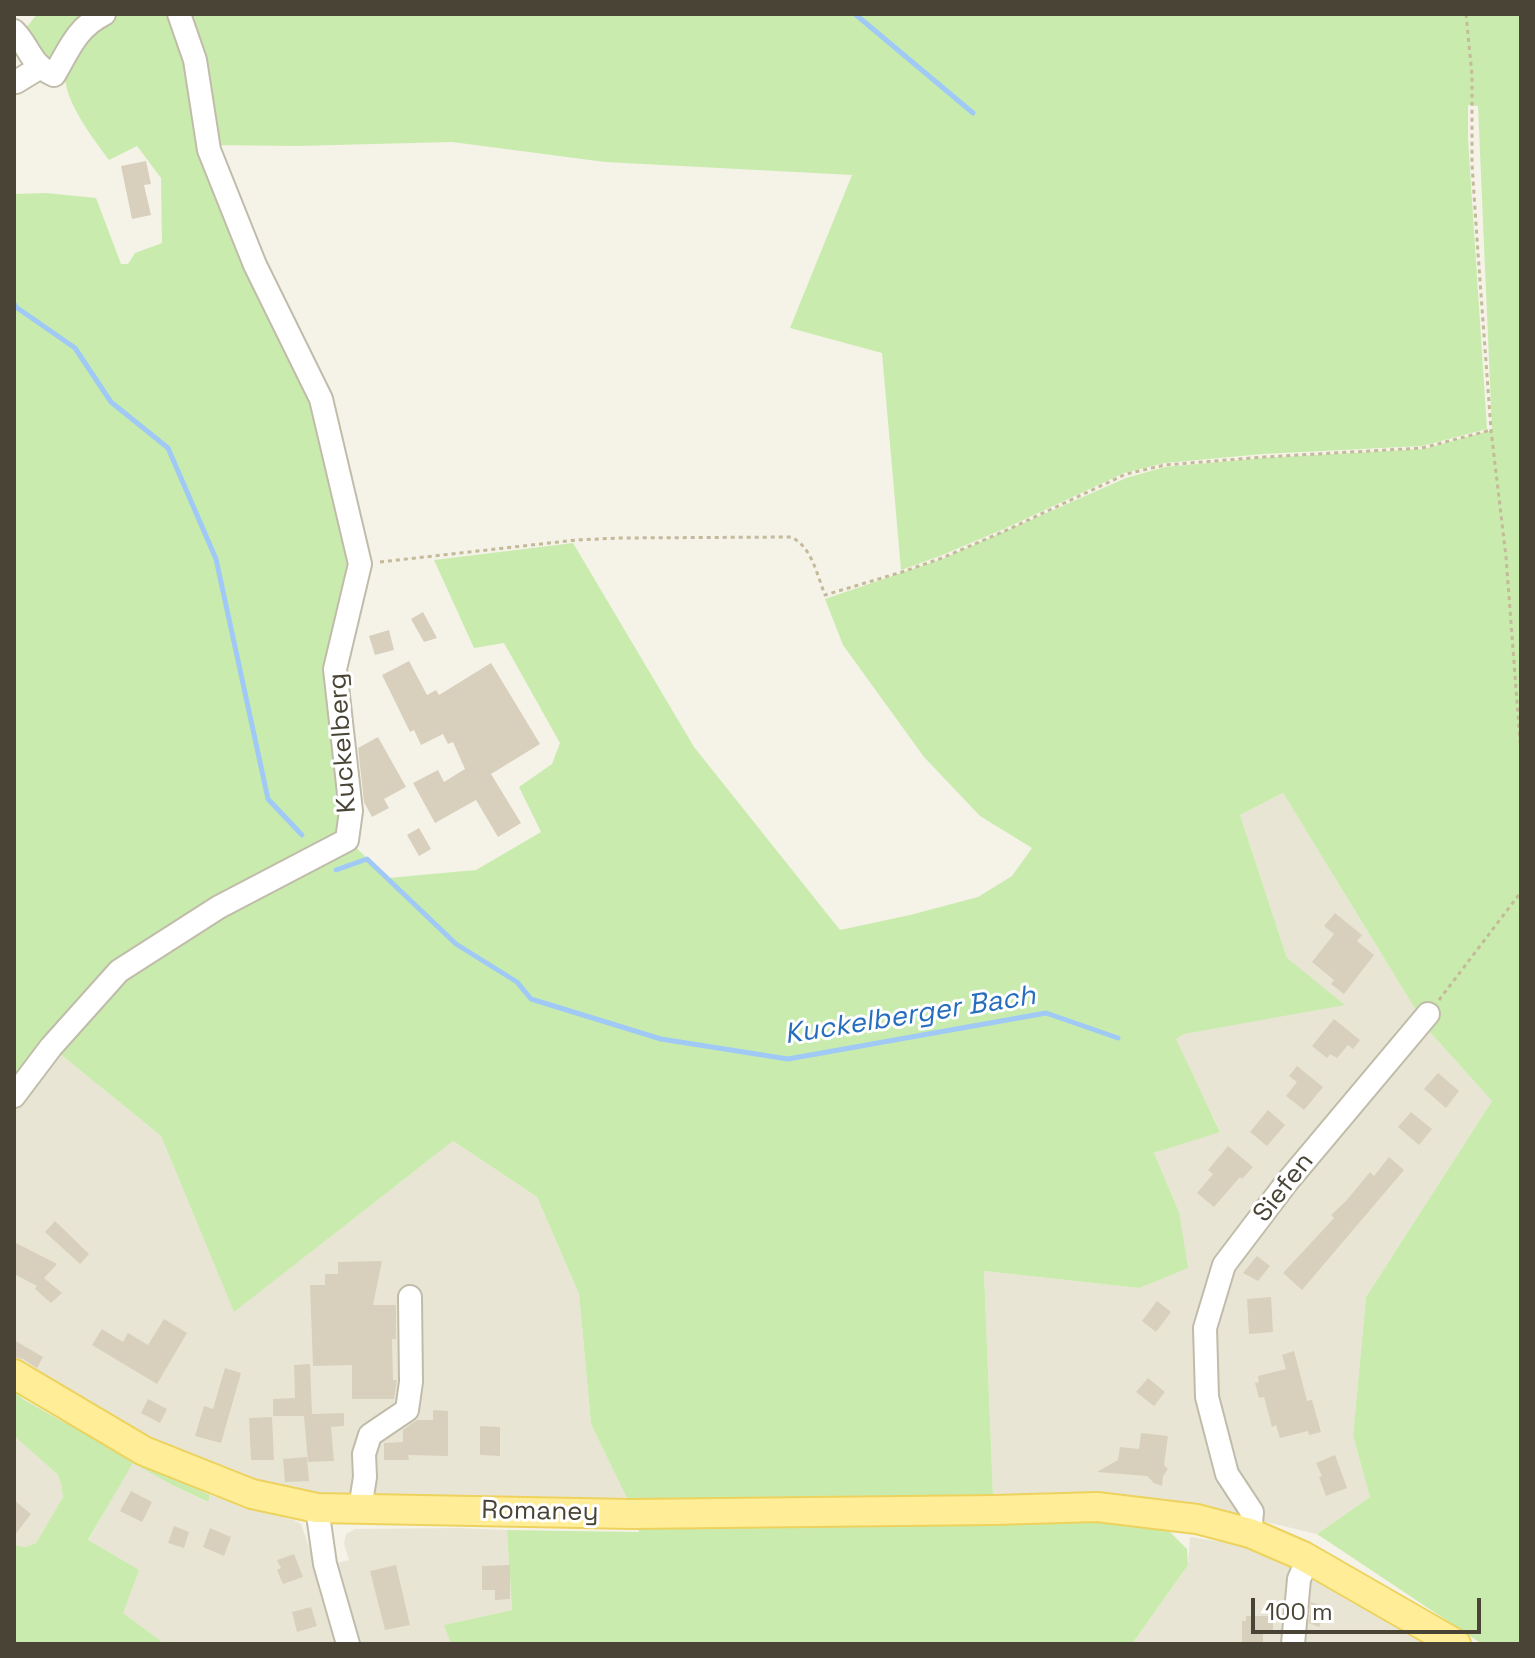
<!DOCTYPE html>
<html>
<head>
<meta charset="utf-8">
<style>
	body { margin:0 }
	#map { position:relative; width:1535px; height:1658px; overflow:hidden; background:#f5f2e8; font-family:"Space Grotesk",sans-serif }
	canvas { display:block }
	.frame { position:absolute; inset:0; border:16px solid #494436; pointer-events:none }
	.scale { position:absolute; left:1251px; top:1598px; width:230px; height:36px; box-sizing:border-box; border:4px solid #494436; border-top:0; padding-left:10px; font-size:24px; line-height:28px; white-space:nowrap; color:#494436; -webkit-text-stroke:6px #fff; paint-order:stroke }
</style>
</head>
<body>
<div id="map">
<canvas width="1535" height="1658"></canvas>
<div class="frame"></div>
<div class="scale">100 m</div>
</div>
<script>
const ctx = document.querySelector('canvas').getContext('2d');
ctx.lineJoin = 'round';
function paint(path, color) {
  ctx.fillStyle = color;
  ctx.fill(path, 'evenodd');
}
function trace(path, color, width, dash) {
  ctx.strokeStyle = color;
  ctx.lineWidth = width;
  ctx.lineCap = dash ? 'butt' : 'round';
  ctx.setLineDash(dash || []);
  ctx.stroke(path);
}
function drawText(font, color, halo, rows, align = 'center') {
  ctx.font = font + ' "Space Grotesk",sans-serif';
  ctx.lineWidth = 6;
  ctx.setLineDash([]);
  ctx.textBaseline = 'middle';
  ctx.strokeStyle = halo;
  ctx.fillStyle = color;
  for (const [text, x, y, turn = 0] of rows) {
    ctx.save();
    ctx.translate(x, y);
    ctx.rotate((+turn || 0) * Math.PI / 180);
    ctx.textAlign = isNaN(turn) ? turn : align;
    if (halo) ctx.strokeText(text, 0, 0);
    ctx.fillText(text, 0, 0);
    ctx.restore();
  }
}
const residential = new Path2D(`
	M1283 793 1428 1030 1492 1101 1366 1297 1353 1436 1370 1497 1317 1534 1227 1513 1087 1495H993L984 1271 1139 1288 1179 1212 1154 1153 1220 1131 1175 1039 1287 958 1240 815Z
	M54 1049 161 1136 234 1311 453 1141 537 1197 579 1294 591 1424 633 1511 531 1496 395 1503 278 1490 143 1438 14 1362V1101Z
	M14 1436 57 1474 61 1484 63 1497 36 1543 26 1547 14 1545Z
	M133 1462 172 1485 207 1502 210 1495 258 1511 294 1520 301 1524 343 1644H165L122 1613 88 1541Z
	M458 1528 507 1530 512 1610 445 1625 451 1644H354L333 1564 349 1560 344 1544 346 1534 355 1529Z
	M1190 1537 1254 1547 1319 1574 1428 1644H1132L1188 1565Z`);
const green = new Path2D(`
	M37 14H94L52 65 22 33Z
	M110 14H169L197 89 320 399 359 568 331 671 342 840 119 974 14 1092V194L46 193 96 198 121 264H128L135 253 162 243 161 178 137 146 109 160C93 138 53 88 68 60 73 49 100 24 110 14Z
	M187 14H1521V1644H1482L1317 1534 1370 1497 1353 1436 1366 1297 1492 1101 1428 1030 1283 793 1240 815 1287 958 1345 1005 1184 1034 1176 1039 1220 1132 1154 1153 1179 1212 1188 1268 1139 1288 984 1271 993 1495 633 1511 591 1424 579 1294 537 1197 453 1141 234 1312 161 1136 54 1049 123 979 222 913 351 843 388 878 476 870 541 832 519 787 552 764 560 743 504 643 474 648 434 560 573 543 694 747 840 930 910 915 978 897 1012 876 1032 848 980 816 924 757 843 645 825 599 942 559 1126 478 1165 467 1263 458 1424 449 1492 430 1478 106 1468 105V139L1487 429 1422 446 1263 454 1165 463 1124 473 1006 528 940 556 901 570 882 353 790 328 852 175 605 162 452 142 297 146 209 145Z
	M14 1391 23 1399 63 1422 76 1427 135 1460 210 1495 208 1502 172 1485 133 1463 88 1540 139 1570 123 1613 165 1644H14V1545L26 1547 36 1543 63 1497 61 1484 57 1474 14 1436Z
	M1093 1515 1168 1530 1187 1549 1188 1565 1132 1644H451L444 1625 512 1610 507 1530 639 1532 634 1517Z`);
const stream = new Path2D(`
	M855 14 973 113
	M14 304 16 307 75 348 111 402 168 448 216 559 268 799 302 835
	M336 870 367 859 456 944 517 982 531 999 661 1039 788 1059 1046 1013 1118 1038`);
const building = new Path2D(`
	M146 161 151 184 144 185 151 215 132 219 121 166Z
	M423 612 437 638 424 642 411 619Z
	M389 630 394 650 375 655 369 636Z
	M409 661 427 695 436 690 439 695 491 663 540 744 491 774 521 823 498 837 476 800 435 823 413 783 438 770 444 782 465 769 453 742 448 744 443 734 421 745 414 730 410 732 382 675Z
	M378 737 406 787 384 799 389 808 372 817 364 802 358 748Z
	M419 828 431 849 419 856 407 835Z
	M1335 913 1362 935 1357 941 1374 955 1344 994 1331 984 1334 980 1312 962 1334 934 1324 926Z
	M1334 1019 1360 1040 1353 1049 1348 1045 1337 1058 1330 1054 1327 1058 1312 1046Z
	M1297 1066 1323 1087 1304 1110 1286 1096 1297 1082 1289 1076Z
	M1438 1073 1459 1091 1446 1108 1424 1089Z
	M1268 1110 1285 1125 1267 1146 1250 1132Z
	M1411 1112 1432 1129 1419 1145 1398 1127Z
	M1228 1146 1253 1167 1242 1179 1240 1177 1214 1207 1197 1193 1213 1174 1208 1170Z
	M1389 1157 1404 1170 1302 1290 1283 1273 1334 1218 1331 1215 1346 1201 1370 1172 1374 1176Z
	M55 1221 89 1254 80 1264 45 1232Z
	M14 1242 57 1264 44 1278 62 1293 51 1303 35 1289 37 1286 14 1274Z
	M1257 1256 1270 1266 1258 1281 1243 1273Z
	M382 1261 373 1305H396V1339H392L393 1380H397L394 1399H352V1365L313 1366 310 1285H325V1274H338V1262Z
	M1271 1297 1273 1332 1249 1334 1247 1299Z
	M1157 1301 1171 1312 1156 1332 1142 1321Z
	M164 1319 187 1333 157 1384 92 1345 102 1329 123 1342 128 1333 148 1345Z
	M14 1340 43 1357 37 1368 23 1359 14 1357Z
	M1294 1351 1307 1401 1312 1400 1321 1432 1309 1435 1308 1431 1280 1438 1276 1425 1272 1427 1264 1397 1259 1398 1255 1383 1259 1382 1258 1376 1286 1369 1282 1355Z
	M310 1364 312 1414 344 1413V1426L331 1427 334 1461 308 1462 304 1416H273V1399L295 1398 294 1365Z
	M225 1368 241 1373 221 1443 195 1436 204 1406 213 1409Z
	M1148 1378 1165 1392 1154 1406 1136 1392Z
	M148 1399 167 1409 160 1423 141 1413Z
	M433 1410 448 1411V1456L408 1455 409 1460H384V1443L403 1442V1430L417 1420H433Z
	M272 1417 274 1460H251L249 1418Z
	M480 1426 500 1427V1456L480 1455Z
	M1141 1433 1168 1436 1164 1465 1168 1469 1163 1476 1162 1486 1154 1483 1147 1476 1097 1472 1118 1460 1120 1447 1139 1449Z
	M1335 1455 1347 1488 1326 1496 1319 1477 1322 1476 1316 1463Z
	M307 1457 309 1481 285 1482 283 1459Z
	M131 1491 152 1502 142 1522 120 1511Z
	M14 1500 31 1514 14 1536Z
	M174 1526 189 1532 184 1548 168 1543Z
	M210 1528 231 1537 224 1556 203 1547Z
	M294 1554 303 1577 283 1584 277 1570 281 1568 277 1560Z
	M396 1565 410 1625 385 1630 370 1571Z
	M510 1565V1599L495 1600V1590H482V1566Z
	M1311 1602 1327 1608 1319 1627 1309 1623Z
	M311 1607 317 1626 297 1632 292 1612Z
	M1246 1616H1273V1632L1263 1631V1644H1242V1621H1246Z`);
const path = new Path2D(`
	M1466 14 1472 75V164L1478 253 1491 430 1506 557 1521 754
	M380 562 576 540 619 538 791 537C812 547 817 575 825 595L902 572 942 558 1007 530 1126 474 1165 465 1264 457 1422 448 1491 430
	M1439 1000 1521 892`);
const minor = new Path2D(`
	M14 31C30 47 30 65 54 75 69 50 76 28 104 14
	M16 82 39 68
	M14 1096 51 1047 119 971 219 907 347 840 351 811 335 669 360 564 321 399 255 265 209 150 195 60 179 14
	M317 1508 325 1564 348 1644
	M360 1509 365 1477 364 1454 370 1435 407 1410 411 1382 410 1297
	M1250 1533 1252 1512 1227 1474 1207 1397 1205 1328 1224 1265 1287 1182 1428 1014
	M1293 1644 1299 1579 1308 1559`);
const major = new Path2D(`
	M14 1374 144 1451 252 1494 317 1508 631 1514 994 1510 1097 1507 1197 1519 1250 1533 1303 1556 1456 1644`);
const streetNames = [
	["Kuckelberg",343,743,-94],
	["Siefen",1284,1188,-52],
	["Romaney",540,1512,1]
];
const waterNames = [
	["Kuckelberger Bach",910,1016,-9]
];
paint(residential, '#e9e5d5');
paint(green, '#c9ecae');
trace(stream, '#a0c9f6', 5);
paint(building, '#d8d0bc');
trace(minor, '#c1bca9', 26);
trace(major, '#edd25e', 32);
trace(path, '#c4ba99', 3, [4, 4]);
trace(minor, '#fff', 22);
trace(major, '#ffed97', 28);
drawText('26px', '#494436', '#fff', streetNames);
drawText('italic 28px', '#266dbe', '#fff', waterNames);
</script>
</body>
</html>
